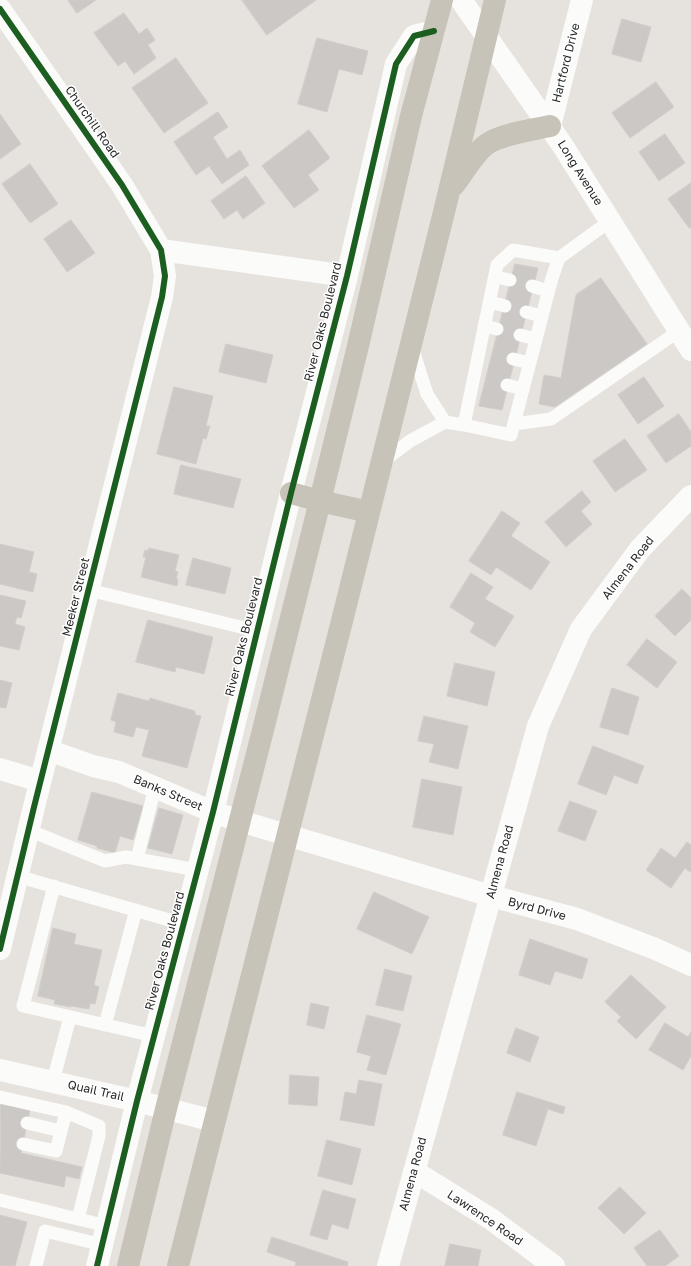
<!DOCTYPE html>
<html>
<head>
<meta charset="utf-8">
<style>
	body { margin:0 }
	canvas { display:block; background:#e6e2de }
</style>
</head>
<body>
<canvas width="691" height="1266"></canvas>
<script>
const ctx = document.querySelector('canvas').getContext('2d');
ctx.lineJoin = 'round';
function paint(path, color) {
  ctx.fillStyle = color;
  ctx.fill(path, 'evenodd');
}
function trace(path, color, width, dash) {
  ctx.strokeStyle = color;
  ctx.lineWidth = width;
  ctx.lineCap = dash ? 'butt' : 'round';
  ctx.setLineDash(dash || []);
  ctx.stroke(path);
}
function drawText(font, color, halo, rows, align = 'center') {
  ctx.font = font + ' "Golos Text",sans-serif';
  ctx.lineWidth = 3;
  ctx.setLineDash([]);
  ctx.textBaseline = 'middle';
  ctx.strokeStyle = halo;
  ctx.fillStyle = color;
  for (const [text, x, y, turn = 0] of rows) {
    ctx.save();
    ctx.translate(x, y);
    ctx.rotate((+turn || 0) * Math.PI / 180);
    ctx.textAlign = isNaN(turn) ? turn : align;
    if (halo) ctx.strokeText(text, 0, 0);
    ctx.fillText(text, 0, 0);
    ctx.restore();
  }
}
const building = new Path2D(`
	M68 0H96L77 13Z
	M242 0H316L267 35Z
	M124 13 139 34 147 28 155 40 148 45 156 58 134 74 125 61 118 66 94 33Z
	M622 19 651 27 641 62 612 54Z
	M317 38 368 51 362 75 339 69 327 112 298 104Z
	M176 58 208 103 164 133 132 88Z
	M656 82 674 107 630 138 612 113Z
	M218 112 228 127 213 137 227 159 240 150 249 165 222 184 209 166 196 175 174 142Z
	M0 114 21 144 0 159Z
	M309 130 330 158 308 175 319 190 294 208 262 166Z
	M665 134 685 163 659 181 639 152Z
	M30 164 58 204 30 223 2 184Z
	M246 176 265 203 243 219 237 210 224 219 211 201Z
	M691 183V227L689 228 668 199Z
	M71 220 95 253 67 272 44 239Z
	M515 264 538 268 502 410 479 406Z
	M601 278 647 344 555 407 539 404 544 375 561 378 576 295Z
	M226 344 273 355 266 383 219 372Z
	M644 377 664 406 638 424 618 395Z
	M174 387 213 396 206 426H210L206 439 203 438 196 464 157 454Z
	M679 414 691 432V446L666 463 647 436Z
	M625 439 647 470 615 492 593 461Z
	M181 465 241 479 233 508 174 494Z
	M582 491 591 502 581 511 592 524 566 547 545 522Z
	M502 511 520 523 511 536 550 562 531 590 496 567 491 575 469 561Z
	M0 544 34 552 29 572 37 574 33 592 0 584Z
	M149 548 179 555 175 571 178 572 176 579H178L177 586 141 577 146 557H143L145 550 148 551Z
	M193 558 231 568 225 594 186 585Z
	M471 573 493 587 485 599 514 616 495 647 470 632 475 623 450 607Z
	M682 589 691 598V620L675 636 655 616Z
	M0 595 26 601 21 618 17 617 15 624 25 627 19 650 0 646Z
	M148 620 213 637 204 674 176 667 175 672 136 662Z
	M647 639 677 662 657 688 627 665Z
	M455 663 495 672 487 706 447 696Z
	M0 680 12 683 6 708 0 707Z
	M612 688 639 697 628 735 600 727Z
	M118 693 149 701 150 698 195 711V715L201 716 187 768 142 756 149 730 136 727 133 737 114 732 116 722 111 720Z
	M424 716 468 726 458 769 429 762 434 744 418 741Z
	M593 746 644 766 637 784 614 775 606 795 578 784Z
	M422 779 462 787 453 835 413 827Z
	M92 792 143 806 133 840 120 836 115 853 97 848V846L78 840Z
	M570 801 597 811 585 841 558 831Z
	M159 808 183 815 172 854 148 848Z
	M687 842 691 845V871L690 872 685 868 671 888 646 870 661 848 675 858Z
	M374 892 429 917 412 954 357 929Z
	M53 928 76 934 74 944 102 950 94 985 99 987 95 1004 90 1003 89 1009 71 1006V1007L54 1004 55 1000 38 996Z
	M530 939 588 959 582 979 555 971 550 985 519 975Z
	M385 969 412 976 403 1011 376 1005Z
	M631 975 666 1007 636 1039 617 1021 621 1017 605 1002Z
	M311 1003 329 1007 324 1029 307 1025Z
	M367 1015 401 1024 386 1075 367 1070 371 1056 357 1052Z
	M665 1023 688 1037 691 1032V1056L683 1070 649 1050Z
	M516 1028 539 1037 530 1062 507 1053Z
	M290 1075 319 1077 317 1106 289 1104Z
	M359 1080 382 1084 374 1126 340 1120 345 1092 356 1094Z
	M517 1092 565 1107 563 1114 548 1109 536 1146 503 1135Z
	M1 1103 30 1110 21 1153 82 1167 79 1179 66 1176 64 1187 0 1173Z
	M327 1140 361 1149 352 1185 318 1176Z
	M620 1187 646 1213 624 1234 598 1208Z
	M323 1190 356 1199 348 1229 332 1224 327 1240 310 1235Z
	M0 1215 27 1222 15 1266H0Z
	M660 1230 679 1256 665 1266H647L634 1248Z
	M272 1237 348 1262 347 1266H295L296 1262 267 1252Z
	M450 1244 481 1250 478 1266H445Z`);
const service = new Path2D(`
	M495 277 510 280
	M532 286 548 291
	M490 302 505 306
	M526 312 542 316
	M484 326 497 329
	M520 335 536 339
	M412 347 427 394 445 422
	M513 359 530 363
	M507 385 523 389
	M514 424 551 419 679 331
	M464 425 511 435 552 278 559 258
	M382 462 410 441 445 422 464 425 497 265 513 250 559 258 610 221
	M89 590 257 631
	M28 830 105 861 126 857 197 870
	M137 859 155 787
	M17 876 183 924
	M54 886 23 1006 154 1036
	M105 1025 136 910
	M53 1081 70 1017
	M0 1097 66 1112 99 1126V1136L78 1219
	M27 1123 61 1131
	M23 1144 56 1151 66 1112
	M0 1200 107 1226
	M36 1266 45 1231 103 1245`);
const minor = new Path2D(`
	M0 9 122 185 161 250 165 276 162 297 34 807 0 949
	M550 126 582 0
	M161 250 347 276
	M48 750 93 766 119 772 213 812 240 821 491 896 577 919 653 948 691 965
	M0 769 40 781
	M0 1070 137 1101 214 1121
	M414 1171 491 1219 554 1266
	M97 1266 137 1101 213 812 291 493 347 276 396 64 414 36 434 31
	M388 1266 538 726 581 629 640 549 691 496`);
const tertiary = new Path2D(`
	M461 0 563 146 691 350`);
const primary = new Path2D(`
	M454 185C464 173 474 153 487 144 501 134 532 130 550 126
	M291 493 320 501 369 512
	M128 1266 166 1109 262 734 320 501 358 346 411 116 442 0
	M178 1266 343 617 445 208 495 0`);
const cycleway = new Path2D(`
	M0 9 122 185 161 250 165 276 162 297 34 807 0 949
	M97 1266 137 1101 213 812 291 493 347 276 396 64 414 36 434 31`);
const streetNames = [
	["Hartford Drive",566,63,-76],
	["Churchill Road",92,122,55],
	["Long Avenue",580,173,58],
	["River Oaks Boulevard",323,322,-76],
	["Almena Road",628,568,-52],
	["Meeker Street",76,597,-76],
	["River Oaks Boulevard",244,637,-76],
	["Banks Street",168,793,23],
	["Almena Road",500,862,-75],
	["Byrd Drive",537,909,15],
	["River Oaks Boulevard",165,951,-75],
	["Quail Trail",96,1091,13],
	["Almena Road",413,1174,-75],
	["Lawrence Road",485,1218,34]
];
paint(building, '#cbc8c5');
trace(building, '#d1ceca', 1);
trace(service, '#fbfbfa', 13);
trace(minor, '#fbfbfa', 22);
trace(tertiary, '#fbfbfa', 22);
trace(primary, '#c8c3b8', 22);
trace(cycleway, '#1b5e20', 6);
drawText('12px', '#282828', '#fff', streetNames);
</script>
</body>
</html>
